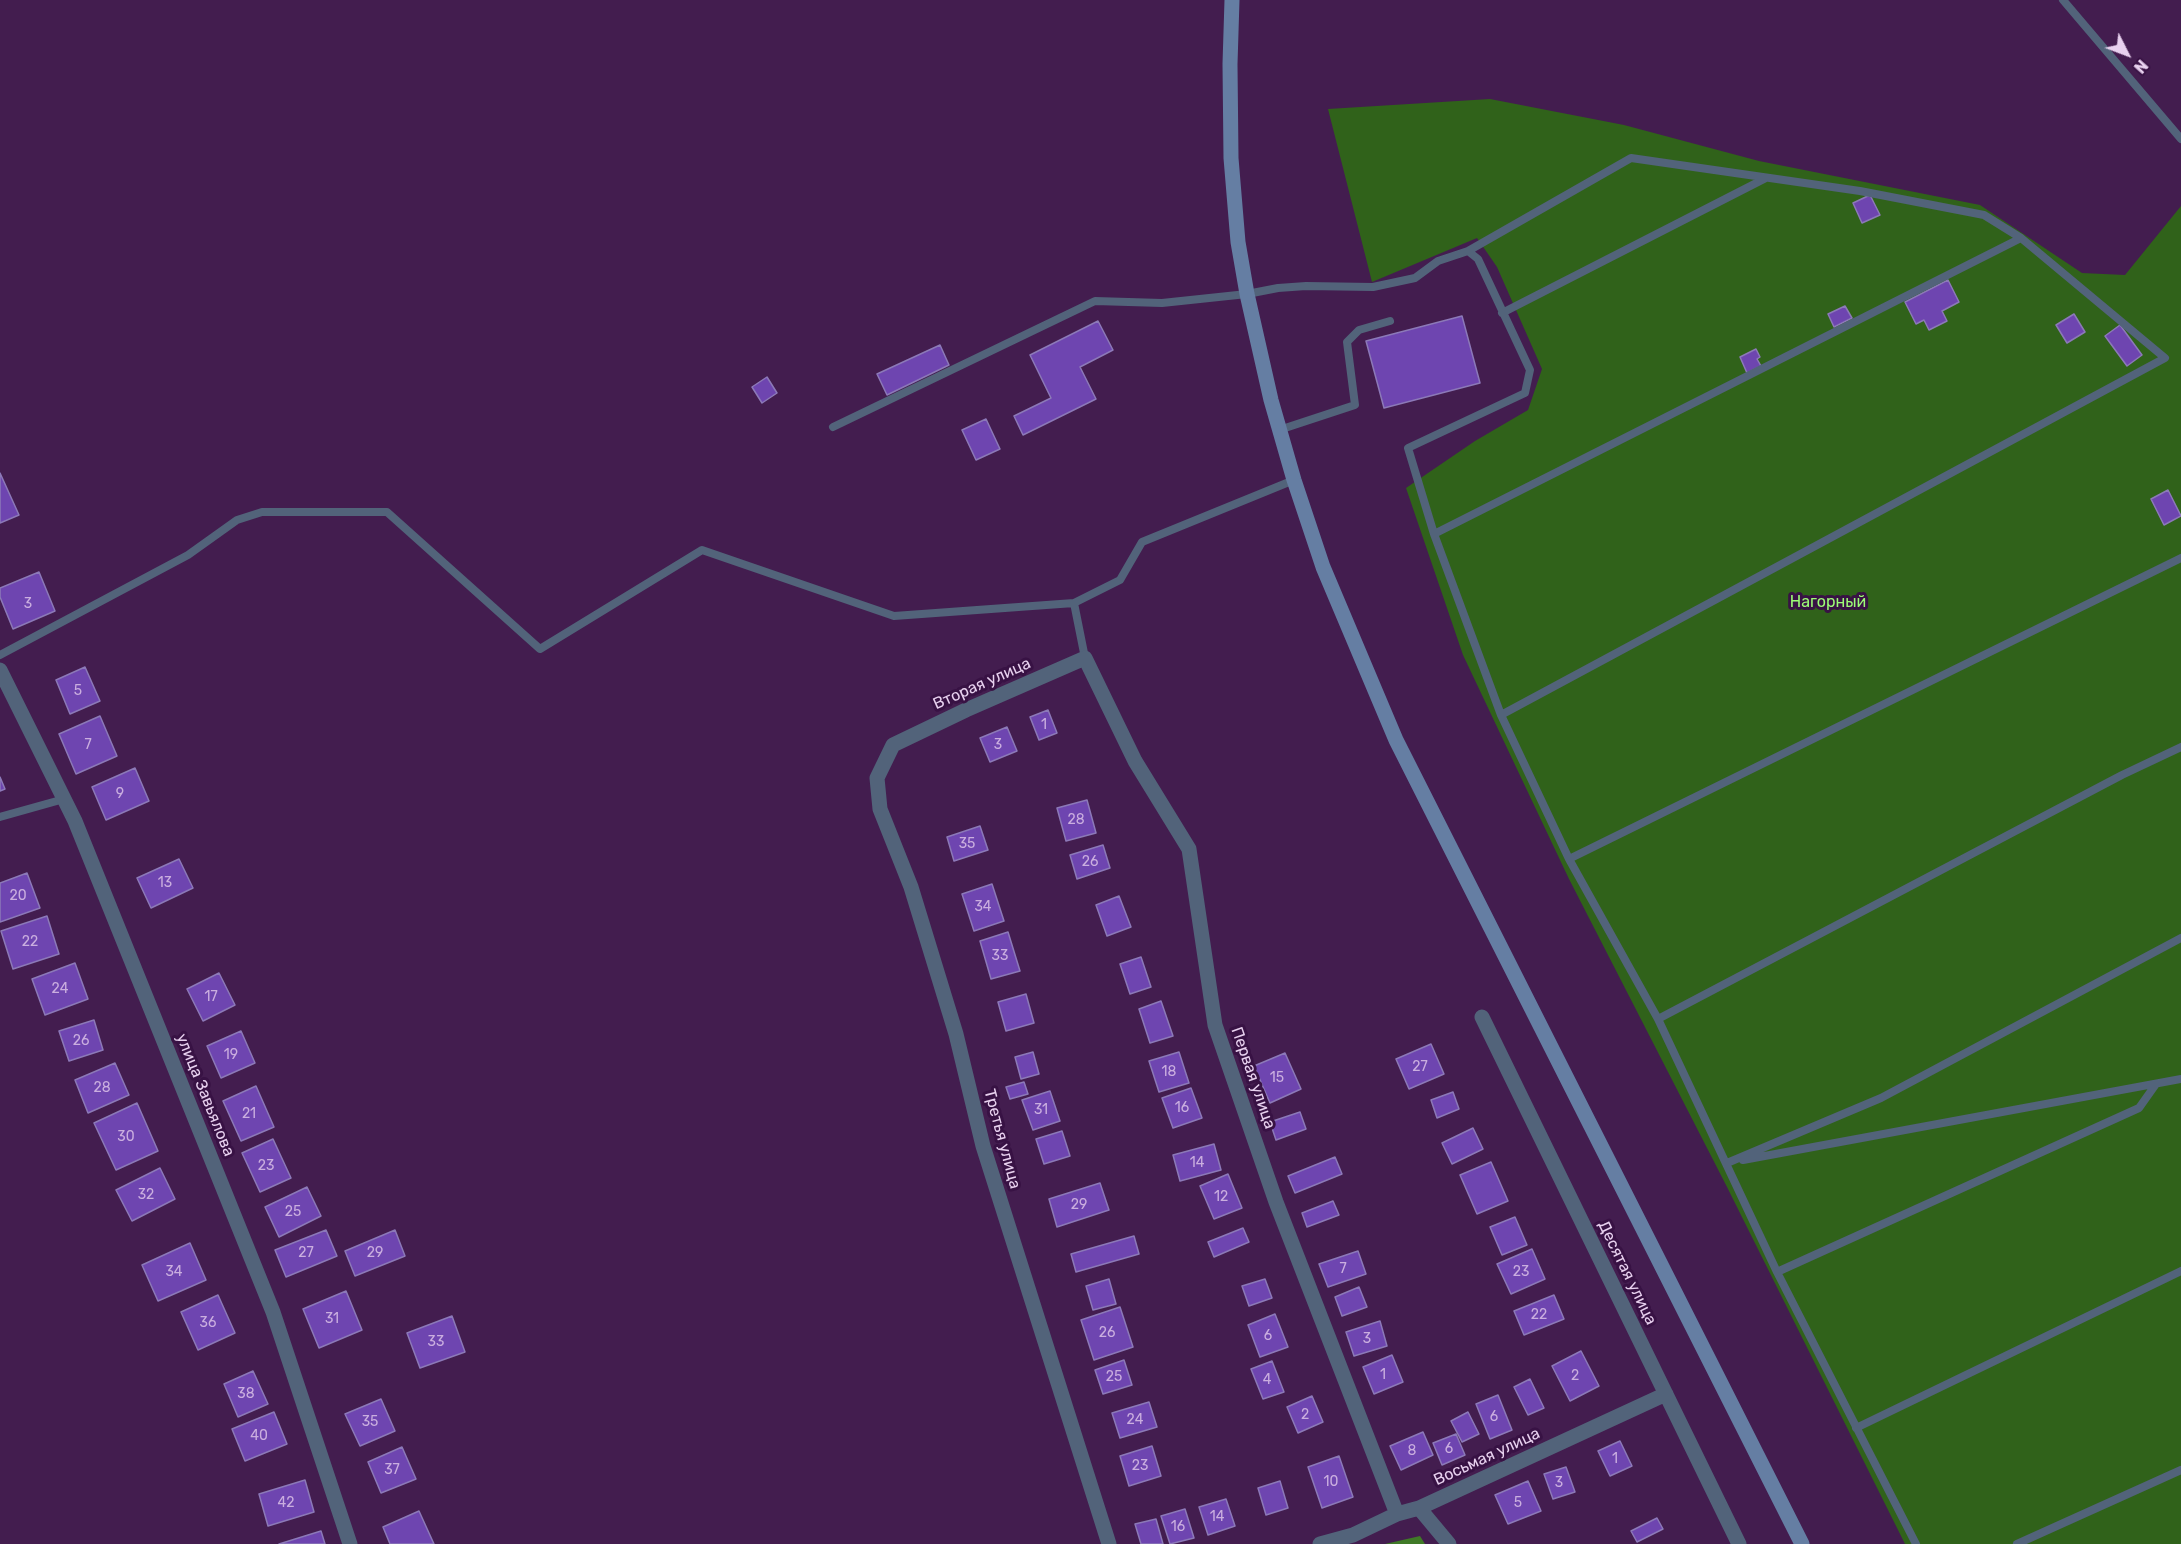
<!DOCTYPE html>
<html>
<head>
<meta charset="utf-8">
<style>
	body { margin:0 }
	#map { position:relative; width:2181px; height:1544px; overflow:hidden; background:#431d4f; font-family:Rubik,sans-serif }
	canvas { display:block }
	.north { position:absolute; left:2097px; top:24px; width:60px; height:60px; -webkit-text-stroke:4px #381244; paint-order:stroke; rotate:132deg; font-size:16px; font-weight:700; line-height:24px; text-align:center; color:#e8d1ef }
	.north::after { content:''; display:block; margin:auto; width:21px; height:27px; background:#e8d1ef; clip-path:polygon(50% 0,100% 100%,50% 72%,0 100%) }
</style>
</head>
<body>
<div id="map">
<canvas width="2181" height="1544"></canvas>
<div class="north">N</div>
</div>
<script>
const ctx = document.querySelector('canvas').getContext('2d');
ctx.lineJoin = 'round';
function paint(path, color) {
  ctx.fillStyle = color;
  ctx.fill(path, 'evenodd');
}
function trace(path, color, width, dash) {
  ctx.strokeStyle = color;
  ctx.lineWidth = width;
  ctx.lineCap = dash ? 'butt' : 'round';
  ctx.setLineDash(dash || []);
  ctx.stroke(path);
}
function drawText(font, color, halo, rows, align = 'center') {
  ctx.font = font + ' Rubik,sans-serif';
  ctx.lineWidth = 6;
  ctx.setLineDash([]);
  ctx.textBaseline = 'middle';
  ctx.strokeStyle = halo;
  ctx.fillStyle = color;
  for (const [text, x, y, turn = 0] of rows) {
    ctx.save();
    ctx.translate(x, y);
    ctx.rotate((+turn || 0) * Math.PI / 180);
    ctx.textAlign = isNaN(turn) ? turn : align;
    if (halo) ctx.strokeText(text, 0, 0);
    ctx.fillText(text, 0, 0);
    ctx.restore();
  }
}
const green = new Path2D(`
	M1490 99 1624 125 1759 161 1980 205 2082 273 2125 275 2181 206V1544H1905L1727 1187 1569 879 1463 655 1406 488 1475 441 1528 410 1542 369 1497 267 1477 238 1372 282 1328 109Z`);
const forest = new Path2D(`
	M1420 1536 1425 1544H1385Z`);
const building = new Path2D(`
	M1870 195 1880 215 1862 223 1853 203Z
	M1948 280 1959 302 1942 311 1947 321 1929 330 1924 320 1916 324 1905 302Z
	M1845 306 1852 318 1834 327 1828 314Z
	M2074 314 2085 332 2067 343 2056 325Z
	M1462 316 1480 383 1384 408 1366 341Z
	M1098 321 1113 350 1080 367 1096 399 1023 435 1014 416 1051 398 1030 355Z
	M2120 325 2142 355 2127 366 2105 336Z
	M940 345 949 365 887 395 877 374Z
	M1756 349 1760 357 1757 359 1761 366 1747 373 1740 357Z
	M767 377 777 393 762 403 752 387Z
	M986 419 1000 449 976 460 962 430Z
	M0 473 19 515 0 523Z
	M2168 490 2181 516 2164 525 2151 499Z
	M39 572 55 611 13 629 0 597V588Z
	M85 667 100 701 70 714 56 680Z
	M1048 710 1057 733 1039 740 1030 717Z
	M100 716 117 756 76 774 59 734Z
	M1007 727 1017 751 990 762 980 738Z
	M135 768 149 801 106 820 92 787Z
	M0 777 5 789 0 791Z
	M1087 800 1096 833 1066 841 1057 808Z
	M980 826 988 850 954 861 947 837Z
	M1103 845 1110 868 1077 879 1070 855Z
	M179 859 193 888 151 908 137 878Z
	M27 873 40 908 0 922V883Z
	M992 884 1004 921 974 931 962 894Z
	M1119 896 1131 927 1107 936 1096 905Z
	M47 916 59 954 13 969 1 931Z
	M1008 932 1020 971 991 979 980 941Z
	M1141 957 1151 987 1130 994 1120 964Z
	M75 963 88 999 45 1015 32 979Z
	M219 973 235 1005 203 1021 187 989Z
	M1026 994 1034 1023 1006 1031 998 1002Z
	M1161 1001 1173 1036 1150 1043 1139 1009Z
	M94 1020 103 1050 69 1061 59 1031Z
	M241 1031 255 1063 221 1078 207 1046Z
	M1431 1044 1444 1074 1409 1089 1396 1059Z
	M1033 1052 1039 1074 1021 1079 1015 1057Z
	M1179 1052 1189 1083 1159 1092 1149 1061Z
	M1285 1053 1301 1089 1270 1103 1254 1066Z
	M115 1063 129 1095 88 1113 75 1080Z
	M1024 1082 1028 1094 1010 1099 1006 1087Z
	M256 1086 274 1127 241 1141 223 1101Z
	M1191 1088 1202 1118 1173 1128 1162 1098Z
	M1050 1091 1060 1121 1033 1130 1022 1100Z
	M1453 1092 1459 1109 1437 1118 1431 1100Z
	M137 1103 158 1151 116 1170 94 1123Z
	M1300 1112 1306 1129 1276 1140 1270 1122Z
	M1473 1128 1483 1149 1452 1164 1442 1143Z
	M1062 1131 1070 1156 1044 1164 1036 1139Z
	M273 1139 291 1178 260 1192 242 1153Z
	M1214 1144 1221 1170 1180 1181 1173 1155Z
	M1335 1157 1342 1174 1295 1193 1288 1176Z
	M1491 1162 1508 1201 1477 1214 1460 1175Z
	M160 1168 175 1199 132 1221 116 1190Z
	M1228 1174 1242 1208 1214 1219 1200 1186Z
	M1100 1183 1109 1210 1057 1227 1049 1199Z
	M307 1187 321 1216 279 1237 265 1207Z
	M1333 1201 1339 1215 1307 1227 1302 1213Z
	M1515 1217 1527 1245 1502 1255 1490 1227Z
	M1243 1228 1249 1242 1214 1257 1208 1242Z
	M326 1230 337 1256 286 1277 275 1250Z
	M395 1230 405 1256 355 1276 345 1251Z
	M1134 1236 1139 1254 1076 1272 1071 1254Z
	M190 1243 206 1280 158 1301 142 1265Z
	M1532 1249 1545 1279 1511 1294 1497 1264Z
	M1358 1251 1366 1274 1328 1287 1319 1264Z
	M1109 1279 1116 1304 1093 1310 1086 1286Z
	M1265 1279 1272 1298 1249 1306 1242 1286Z
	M1359 1287 1367 1307 1342 1316 1335 1297Z
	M346 1291 362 1330 319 1348 303 1309Z
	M218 1295 235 1333 198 1350 181 1312Z
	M1554 1295 1564 1319 1524 1335 1514 1311Z
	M1120 1307 1133 1347 1094 1360 1081 1320Z
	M1275 1314 1288 1347 1260 1357 1248 1325Z
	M452 1316 465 1352 420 1368 407 1333Z
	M1380 1321 1387 1346 1354 1356 1346 1332Z
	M1581 1351 1599 1386 1570 1401 1552 1366Z
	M1392 1355 1403 1382 1374 1394 1363 1367Z
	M1124 1360 1132 1385 1103 1394 1095 1370Z
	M1272 1361 1284 1392 1263 1399 1251 1369Z
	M253 1371 268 1404 238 1417 224 1384Z
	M1530 1379 1544 1408 1528 1415 1514 1387Z
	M1498 1395 1512 1430 1490 1439 1476 1404Z
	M1312 1396 1323 1422 1298 1433 1287 1407Z
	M381 1399 395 1431 360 1446 345 1414Z
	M1149 1402 1157 1427 1120 1438 1112 1413Z
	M274 1412 287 1444 245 1461 232 1429Z
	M1468 1412 1479 1434 1462 1442 1451 1421Z
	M1423 1432 1433 1455 1401 1470 1390 1446Z
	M1456 1434 1465 1455 1442 1465 1433 1443Z
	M1620 1441 1632 1466 1610 1476 1598 1451Z
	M1152 1446 1161 1476 1129 1486 1120 1456Z
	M402 1447 416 1479 381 1493 368 1462Z
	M1339 1456 1353 1497 1322 1508 1308 1467Z
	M1566 1467 1575 1492 1553 1499 1544 1474Z
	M305 1480 314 1512 268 1526 259 1494Z
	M1280 1481 1288 1508 1266 1515 1258 1488Z
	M1528 1481 1541 1511 1508 1524 1495 1495Z
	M1226 1499 1235 1526 1208 1535 1199 1507Z
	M1185 1509 1194 1538 1170 1544 1161 1516Z
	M419 1511 434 1544H390L383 1527Z
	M1657 1518 1663 1529 1637 1542 1631 1531Z
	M1156 1519 1163 1544H1141L1135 1524Z
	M321 1531 325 1544H279Z`);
const service = new Path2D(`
	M2063 0 2181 139
	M1468 251 1631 158 1860 191 1984 215 2021 238
	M1502 313 1766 178
	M833 427 1095 301 1162 303 1247 294 1278 288 1306 286 1373 287 1415 278 1438 261 1468 251 1478 259 1530 370 1525 393 1408 448 1434 534 1501 715 1569 859 1658 1019 1777 1272 1916 1544
	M1279 430 1355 405 1347 342 1359 330 1390 321
	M1434 534 2021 238 2165 358 1501 715
	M0 655 188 555 237 520 262 512H387L540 649 702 550 894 616 1074 603
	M1085 658 1074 603 1120 580 1142 542 1294 480
	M0 817 64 799
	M1569 859 2181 558
	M1658 1019 2122 775 2181 747
	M1743 1160 2181 1079
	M1727 1163 1881 1098 2181 938
	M1777 1272 2139 1108 2156 1084
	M1856 1428 2181 1271
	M2017 1544 2181 1470`);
const minor = new Path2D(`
	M0 670 75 821 273 1312 350 1544
	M1482 1017 1739 1544
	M1419 1508 1449 1544
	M1109 1544 983 1146 956 1034 911 887 880 809 877 778 893 745 966 710 1085 658 1135 761 1189 849 1215 1025 1276 1202 1397 1514
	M1320 1544 1353 1535 1397 1514 1419 1508 1666 1394`);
const secondary = new Path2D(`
	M1232 0 1230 64 1231 158 1238 242 1247 294 1271 400 1294 480 1323 567 1396 740 1802 1544`);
const numberNames = [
	["3",28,604],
	["5",78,691],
	["1",1044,725],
	["7",88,745],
	["3",998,745],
	["9",120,794],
	["28",1076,820],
	["35",967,844],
	["26",1090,862],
	["13",165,883],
	["20",18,896],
	["34",983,907],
	["22",30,942],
	["33",1000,956],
	["24",60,989],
	["17",211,997],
	["26",81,1041],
	["19",231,1055],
	["27",1420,1067],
	["18",1169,1072],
	["15",1277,1078],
	["28",102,1088],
	["16",1182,1108],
	["31",1041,1110],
	["21",249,1114],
	["30",126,1137],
	["14",1197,1163],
	["23",266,1166],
	["32",146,1195],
	["12",1221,1197],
	["29",1079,1205],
	["25",293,1212],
	["27",306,1253],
	["29",375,1253],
	["7",1343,1269],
	["34",174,1272],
	["23",1521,1272],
	["22",1539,1315],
	["31",332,1319],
	["36",208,1323],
	["26",1107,1333],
	["6",1268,1336],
	["3",1367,1339],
	["33",436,1342],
	["1",1383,1375],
	["2",1575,1376],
	["25",1114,1377],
	["4",1267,1380],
	["38",246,1394],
	["2",1305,1415],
	["6",1494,1417],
	["24",1135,1420],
	["35",370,1422],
	["40",259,1436],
	["6",1449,1449],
	["8",1412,1451],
	["1",1615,1459],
	["23",1140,1466],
	["37",392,1470],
	["10",1331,1482],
	["3",1559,1483],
	["42",286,1503],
	["5",1518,1503],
	["14",1217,1517],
	["16",1178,1527]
];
const parkNames = [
	["Нагорный",1828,602]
];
const streetNames = [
	["Вторая улица",982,684,-24],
	["Первая улица",1253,1078,71],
	["улица Завьялова",205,1095,68],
	["Третья улица",1002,1139,75],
	["Десятая улица",1627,1273,64],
	["Восьмая улица",1487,1457,-25]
];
paint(green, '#30621a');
paint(forest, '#407a27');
paint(building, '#6e45b0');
trace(building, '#8c79b8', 1.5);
trace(service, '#52637a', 8);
trace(minor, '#52637a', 15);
trace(secondary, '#657ea3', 15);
drawText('14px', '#caaedf', null, numberNames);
drawText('16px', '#9dfd76', '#381244', parkNames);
drawText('16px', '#e8d1ef', '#381244', streetNames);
</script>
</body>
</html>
